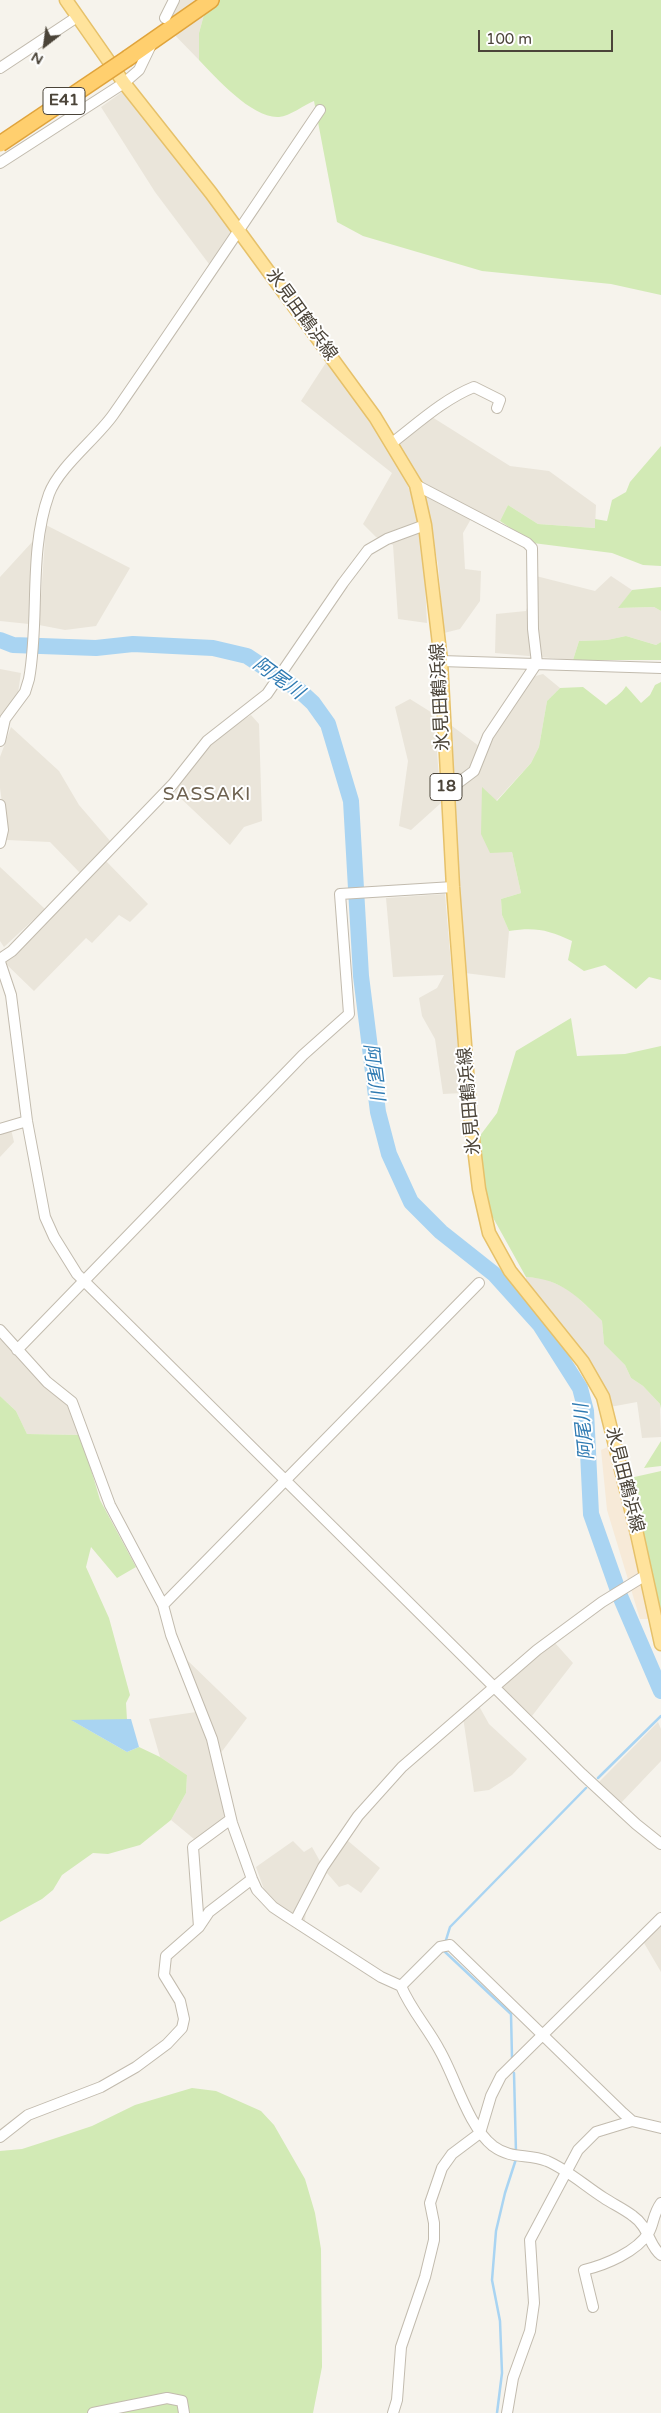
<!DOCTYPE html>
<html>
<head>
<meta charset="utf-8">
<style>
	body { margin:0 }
	#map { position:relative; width:661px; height:2413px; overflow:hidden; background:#f6f3ec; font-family:"Varela Round",sans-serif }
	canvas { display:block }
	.north { position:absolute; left:20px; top:20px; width:50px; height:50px; -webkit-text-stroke:4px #fff; paint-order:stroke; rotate:210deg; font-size:14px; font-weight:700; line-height:20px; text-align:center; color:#4b4439 }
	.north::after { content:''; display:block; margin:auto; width:18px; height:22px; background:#4b4439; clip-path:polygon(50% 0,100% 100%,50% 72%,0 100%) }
	.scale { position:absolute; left:478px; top:30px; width:135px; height:22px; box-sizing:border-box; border:2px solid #4b4439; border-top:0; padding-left:6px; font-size:15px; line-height:18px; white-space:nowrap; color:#4b4439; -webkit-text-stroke:4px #fff; paint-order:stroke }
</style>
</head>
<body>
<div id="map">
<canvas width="661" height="2413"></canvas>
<div class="north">N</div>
<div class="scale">100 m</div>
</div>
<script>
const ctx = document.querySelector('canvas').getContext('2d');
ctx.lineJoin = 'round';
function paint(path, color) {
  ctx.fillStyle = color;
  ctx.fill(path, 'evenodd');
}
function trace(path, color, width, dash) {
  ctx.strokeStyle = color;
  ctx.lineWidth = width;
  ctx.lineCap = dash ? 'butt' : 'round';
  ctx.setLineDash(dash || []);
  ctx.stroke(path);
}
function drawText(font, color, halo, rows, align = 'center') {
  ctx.font = font + ' "Varela Round","Noto Sans JP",sans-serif';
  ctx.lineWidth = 4;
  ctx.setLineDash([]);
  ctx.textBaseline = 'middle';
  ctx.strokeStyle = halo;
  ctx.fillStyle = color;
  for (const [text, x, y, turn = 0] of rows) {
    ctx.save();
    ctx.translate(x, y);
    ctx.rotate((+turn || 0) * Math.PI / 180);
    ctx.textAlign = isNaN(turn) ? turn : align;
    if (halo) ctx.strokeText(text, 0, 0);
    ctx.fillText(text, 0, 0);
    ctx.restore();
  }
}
const residential = new Path2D(`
	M172 0H208L199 33V60L165 25Z
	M125 90 234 231 209 264 155 192 101 107Z
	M327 361 399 464 414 501 423 544 427 623 398 619 393 545 376 537 363 524 392 473 301 401Z
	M432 417 510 466 549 471 596 505 595 528 538 524 508 505 495 531 471 519 463 533 465 569 481 571 480 601 460 629 444 633 438 564 425 501 398 444Z
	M46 525 130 568 96 626 65 630 39 625Z
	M33 541 29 624 0 621V577Z
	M536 576 595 591 611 576 632 590 619 608 654 607 661 611V642L656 645 626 636 607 640 579 641 573 660 495 653 496 614 526 611Z
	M0 669 21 673 18 693 0 717Z
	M543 674 560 688 547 701 539 747 531 763 496 801 482 788 512 852 521 893 501 899 502 915 509 931 505 978 465 973 448 723 479 746 521 680Z
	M410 699 434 714 441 803 411 830 399 826 408 761 395 707Z
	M251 715 259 724 262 821 244 827 230 845 173 791 218 736Z
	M11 727 59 771 79 805 111 842 81 874 50 842 7 840 0 788V757Z
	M105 860 148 904 130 922 119 915 92 943 86 938 34 991 5 963Z
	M0 867 45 909 4 947 0 941Z
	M445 894 462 1093 443 1094 435 1039 422 1016 419 998 437 988 444 975 393 977 386 898Z
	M0 1129H11L14 1142 0 1157Z
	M526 1277 543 1278 570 1290 602 1321 604 1344 625 1365 631 1378 643 1386 660 1404 661 1437 642 1438 637 1402 610 1407 526 1285Z
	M0 1334 68 1403 81 1435 27 1434 16 1411 0 1396Z
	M555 1643 573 1663 532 1716 500 1687Z
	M187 1660 247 1718 220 1754 234 1815 194 1839 171 1820 186 1793 187 1775 160 1757 149 1719 196 1712Z
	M479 1706 489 1724 527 1759 512 1775 489 1790 474 1792 463 1717Z
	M658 1722 661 1729V1761L621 1803 599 1782Z
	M347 1840 380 1868 361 1893 348 1884 339 1887 327 1873 306 1910 304 1931 271 1909 256 1867 293 1841 304 1852 312 1847 321 1863Z
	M661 1926V1972L644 1943Z`);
const commercial = new Path2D(`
	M610 1446 630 1523 650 1619H640L607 1510 601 1450Z`);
const green = new Path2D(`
	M208 0H661V295L611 284 482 271 363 236 337 222 314 101C304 105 290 116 279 117 253 119 216 78 199 60V33Z
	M661 446V566L643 565 612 553 533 543 500 521 508 505 538 524 595 528V519L607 521 612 500 626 492 630 482Z
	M661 587V611L654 607 618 608 632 590Z
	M626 636 656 645 661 642V660H573L579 641 607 640Z
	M661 682V980L649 977 636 989 605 965 584 971 568 960 572 941C548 930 536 927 509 931L502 915 501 899 521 893 512 852 490 853 481 834 482 787 497 801 531 763 539 747 547 701 560 688 583 687 606 705C613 698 621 695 626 686L641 703 650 695 655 685Z
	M571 1018 577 1056 625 1054 661 1046V1409L660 1404 643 1386 631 1378 625 1365 604 1344 602 1321C578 1297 562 1279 526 1277L491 1214 476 1141 497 1113 516 1051Z
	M0 1396 16 1411 27 1434 81 1435 100 1500 136 1567 117 1578 91 1547 86 1567 109 1618 130 1695 126 1703 127 1720 73 1721 127 1752 139 1747 160 1757 187 1775 186 1793 171 1820 140 1845 108 1854 93 1853 62 1875 53 1890 42 1899 0 1922Z
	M661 1441V1466L644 1468Z
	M661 1471V1617L630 1478Z
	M192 2088 216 2091 261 2111 274 2125 305 2179 315 2213 321 2249 322 2367 313 2413H0V2151L22 2149 53 2139 92 2126 135 2105Z`);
const water = new Path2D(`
	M131 1719 139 1747 127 1752 71 1720Z`);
const stream = new Path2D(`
	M598 1778 661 1716
	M446 1940 450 1927 586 1788
	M443 1950 511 2014 512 2058
	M514 2073 516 2153
	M497 2413 502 2373 500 2321 492 2280 496 2231 505 2193 516 2159`);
const river = new Path2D(`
	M0 640 13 645 96 648 133 644 213 648 247 656 300 691 313 703 328 724 351 801 361 976 378 1112 389 1154 411 1202 441 1232 494 1274 540 1325 580 1388 586 1411 591 1514 620 1596 661 1691`);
const minor = new Path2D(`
	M165 18 174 0
	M0 68 77 17
	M0 163 124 83 139 70 151 45
	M392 443C418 423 444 399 474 387L500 400 497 408
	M416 485 527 543 532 548 533 629 537 663 488 736 474 771 446 792
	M441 661 661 668
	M0 741 5 719 25 692 29 679C40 619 28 553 49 494 59 467 96 439 113 415 183 314 251 212 320 110
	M0 805 3 830 0 843
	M0 959 12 951 173 784 207 741 267 694 343 583 368 550 387 539 425 525
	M0 962 11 995 27 1121 45 1217 54 1237 77 1274 582 1774 636 1824 661 1844
	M0 1129 27 1121
	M0 1330 47 1382 72 1402 110 1505 163 1605 171 1635 212 1739 232 1823 252 1879 257 1890 273 1907 285 1915 381 1977 401 1986C411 2010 428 2028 440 2051 456 2079 468 2126 493 2146 512 2160 527 2153 547 2161 568 2170 585 2186 604 2198 613 2204 624 2209 633 2216 649 2227 649 2246 661 2255
	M17 1350 303 1055 349 1014 340 894 453 887
	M163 1605 479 1283
	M295 1921 323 1867 358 1816 402 1767 537 1650 602 1602 646 1575
	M199 1927 193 1847 231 1819
	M401 1986 440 1947 450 1945 623 2113 632 2121 661 2128
	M0 2137 28 2115 101 2087 136 2067 167 2044 182 2028 184 2019 180 2001 164 1975 166 1956 199 1927 209 1912 252 1879
	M593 2307 584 2270C605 2265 637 2252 649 2232 654 2223 653 2214 661 2203
	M93 2413 167 2398 182 2401 184 2413
	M393 2413 397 2400 401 2347 425 2277 434 2240V2223L430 2203 442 2168 452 2154 480 2133 491 2096 501 2076 661 1918
	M507 2413 513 2378 530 2331 534 2303 530 2240 578 2150 596 2132 632 2121`);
const major = new Path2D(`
	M66 0 124 83 211 193 375 417 416 485 425 525 441 661 453 887 471 1123 479 1189 489 1233 510 1271 583 1362 603 1397 637 1534 661 1644`);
const highway = new Path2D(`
	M128 58 211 0`);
const highwayBridge = new Path2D(`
	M0 144 128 58`);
const shields = [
	[64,101,42],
	[446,787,32]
];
const shieldNames = [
	["E41",64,101],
	["18",446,787]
];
const streetNames = [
	["氷見田鶴浜線",301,315,54],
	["氷見田鶴浜線",441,697,-93],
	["氷見田鶴浜線",470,1101,-95],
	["氷見田鶴浜線",624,1480,76]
];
const waterNames = [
	["阿尾川",278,679,36],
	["阿尾川",373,1072,83],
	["阿尾川",585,1432,-96]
];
const neighbourhoodNames = [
	["SASSAKI",207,795]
];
paint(residential, '#eae5da');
paint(commercial, '#f7ead8');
paint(green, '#d2eab5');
paint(water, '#a9d4f2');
trace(stream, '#a9d4f2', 2.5);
trace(river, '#a9d4f2', 16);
trace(minor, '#c2bbae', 12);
trace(major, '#e6c16a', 15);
trace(highway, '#e0a43c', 18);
trace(minor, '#fff', 10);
trace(major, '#ffe39c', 12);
trace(highway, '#ffcf6e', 15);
trace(highwayBridge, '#e0a43c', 18, []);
trace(highwayBridge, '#ffcf6e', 15);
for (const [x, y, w] of shields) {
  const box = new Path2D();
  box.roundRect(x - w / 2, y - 13.5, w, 27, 4);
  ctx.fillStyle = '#fff';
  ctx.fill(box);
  trace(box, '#4b4439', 1);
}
drawText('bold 16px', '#4b4439', null, shieldNames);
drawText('18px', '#4b4439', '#fff', streetNames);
drawText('italic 19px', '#2e7ab2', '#fff', waterNames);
ctx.letterSpacing = '1px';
drawText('19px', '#6e6250', '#fff', neighbourhoodNames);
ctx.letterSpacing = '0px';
</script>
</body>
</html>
